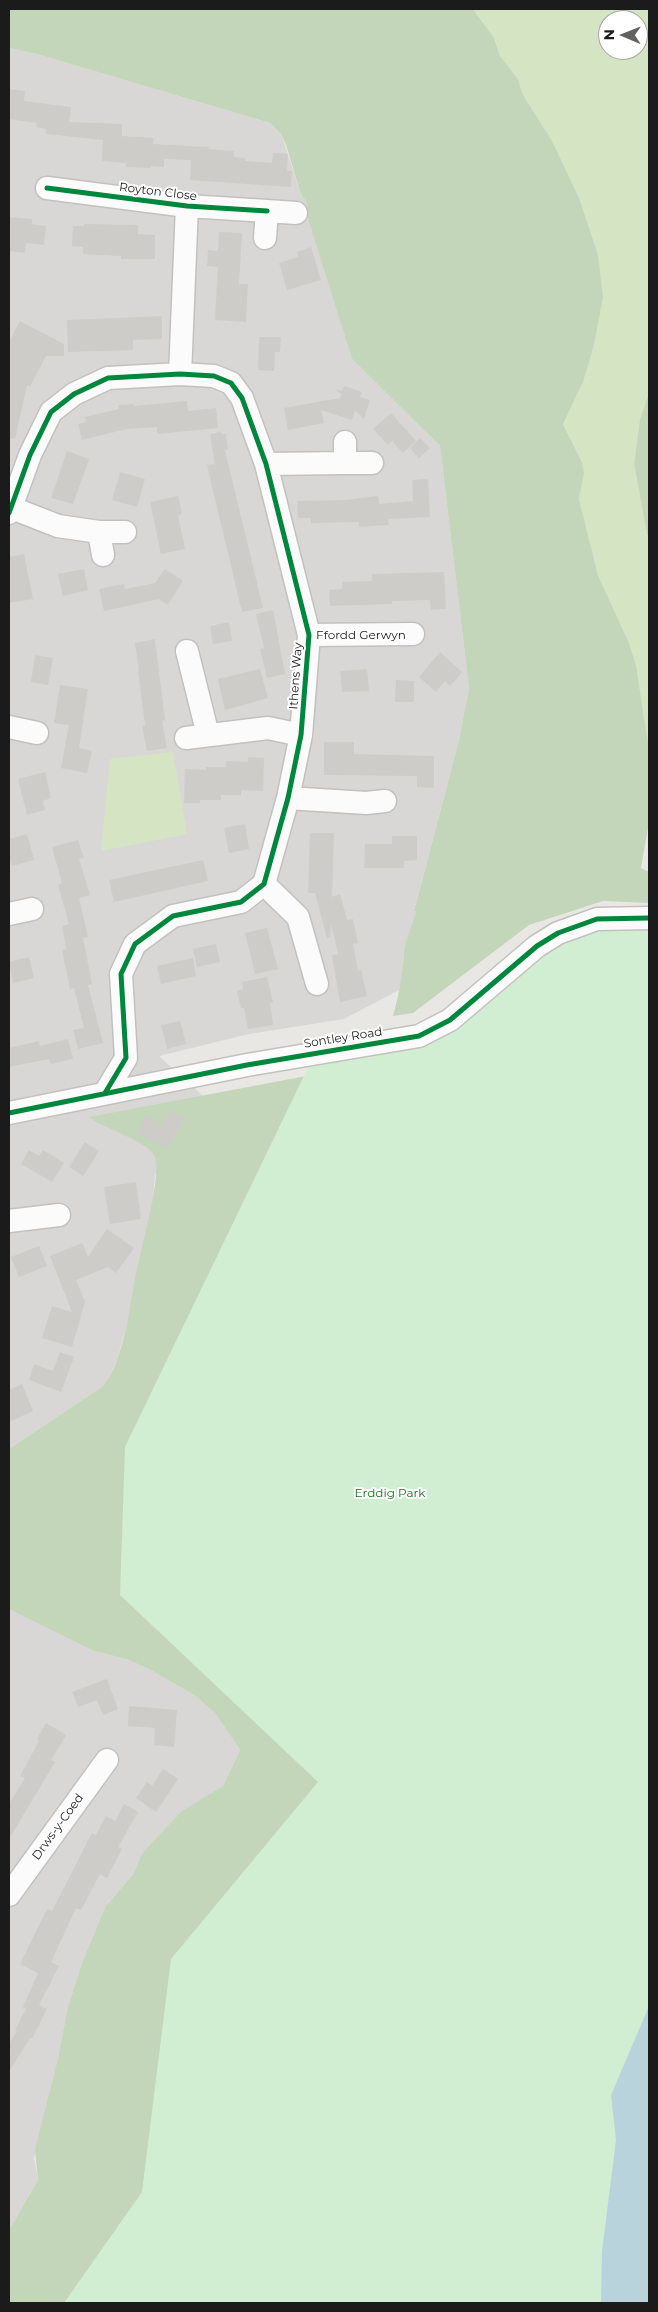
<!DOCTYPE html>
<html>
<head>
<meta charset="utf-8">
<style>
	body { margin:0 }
	#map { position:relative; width:658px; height:2312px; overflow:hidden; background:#e9e7e4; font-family:Montserrat,sans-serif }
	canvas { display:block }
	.frame { position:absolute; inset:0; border:10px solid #1b1b1b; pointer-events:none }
	.north { position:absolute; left:598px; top:10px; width:50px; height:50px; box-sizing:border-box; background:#fff; border:1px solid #a4a4a4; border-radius:50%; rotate:271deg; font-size:14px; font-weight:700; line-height:20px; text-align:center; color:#1b1b1b }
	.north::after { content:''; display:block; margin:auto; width:18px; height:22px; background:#636261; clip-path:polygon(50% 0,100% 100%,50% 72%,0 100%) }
</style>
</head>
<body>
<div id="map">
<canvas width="658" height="2312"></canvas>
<div class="frame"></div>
<div class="north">N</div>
</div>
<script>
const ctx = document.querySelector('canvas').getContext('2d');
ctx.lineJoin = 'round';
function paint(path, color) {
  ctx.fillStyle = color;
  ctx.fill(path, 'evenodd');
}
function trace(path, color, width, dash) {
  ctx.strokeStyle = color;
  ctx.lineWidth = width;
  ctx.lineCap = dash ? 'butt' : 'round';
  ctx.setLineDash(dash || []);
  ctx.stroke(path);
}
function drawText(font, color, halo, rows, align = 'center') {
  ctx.font = font + ' Montserrat,sans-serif';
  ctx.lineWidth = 4;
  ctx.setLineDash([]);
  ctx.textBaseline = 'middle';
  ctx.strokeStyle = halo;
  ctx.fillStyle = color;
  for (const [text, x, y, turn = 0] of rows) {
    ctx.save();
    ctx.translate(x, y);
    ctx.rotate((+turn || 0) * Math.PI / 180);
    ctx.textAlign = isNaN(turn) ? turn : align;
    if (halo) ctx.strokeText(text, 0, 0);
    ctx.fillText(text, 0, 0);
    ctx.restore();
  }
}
const residential = new Path2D(`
	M9 48 37 54 270 123 281 134 301 194 307 203 308 215 352 359 440 446 469 688 459 740 414 910 416 911 413 926 404 954 401 989 344 1019 249 1034 159 1056 234 1124 155 1175 152 1212 139 1260 130 1313 117 1360 108 1380 103 1386 9 1449Z
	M9 1609 147 1668 194 1695 215 1713 240 1750 223 1786 183 1811 142 1853 134 1873 105 1907 82 1963 67 2010 59 2054 34 2158 38 2180 9 2230Z`);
const grass = new Path2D(`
	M473 9H649V393L640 419 634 464 647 533 649 537V749L636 665 629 643 598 575 579 499 584 473 582 462 563 423 583 382 593 349 599 275 598 255 551 139 522 93 518 79 500 56 494 38ZM608 20H638V50H608Z
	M173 752 187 834 101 851 110 759Z`);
const forest = new Path2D(`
	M9 9H473L494 38 500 56 518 79 522 93 551 139 579 198 598 255 603 297 593 349 583 382 563 424 582 462 584 473 579 499 598 575 629 643 636 665 649 749V822L641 868 649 872V903L603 901 529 925 413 1013 393 1016C399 995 402 976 404 954 405 940 413 925 416 911H414L459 740 469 688 440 446 352 359 307 215V203L301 194 286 145 281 134 270 123 37 54 9 48Z
	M649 393V537L647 534 634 464 640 419Z
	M428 1053 368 1699 230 2303H9V2230L38 2180 35 2150 59 2054 67 2010 82 1963 105 1907 134 1873 142 1853 182 1811 223 1786 240 1750 215 1713 194 1695 147 1668 126 1659 92 1650 9 1609V1449L103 1386C109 1379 114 1369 117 1360 129 1327 131 1293 139 1260 143 1241 163 1171 154 1155 145 1140 104 1129 89 1117Z`);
const park = new Path2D(`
	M649 918V2303H64L142 2192 171 1959 318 1782 120 1595 125 1447 315 1053 419 1036 558 933Z`);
const water = new Path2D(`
	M649 2006V2303H601L602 2251 616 2140 611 2095Z`);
const building = new Path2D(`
	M9 89 25 91 24 101 71 107 69 122 122 124V136L154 138 153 144 209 147 208 149 234 151V157L245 158V161L272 163 273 153 288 154 287 171H292L291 187 190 180 191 160 164 159V167L151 166V168L126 167V163L102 161 103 140 46 134V129L36 127 37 123 9 119Z
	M9 217 32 219V224L46 226 44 245 26 243 25 253 9 251Z
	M84 224 138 225V234L155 235V259H121V256L83 254V247L72 246 73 226H84Z
	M219 232 242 233 239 284H248L246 322 215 320 218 267 207 266 208 250 218 251Z
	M311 247 321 280 287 290 279 263 298 257 297 252Z
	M162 316V339L133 340V350L68 352 67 320Z
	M20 321 64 344V356H46L30 386 27 385 15 439 9 438V342Z
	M259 337H281L280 352H275L274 371 258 370Z
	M344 386 362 392 360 397 370 400 364 419 355 410 352 420 321 410 324 423 288 430 284 408 340 398 341 394 335 389 342 391Z
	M187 401 188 411 216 408 218 428 157 434V427L127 429 82 440 78 424 86 422 85 417 119 409 118 405 134 404V406Z
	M391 413 416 441 403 453 392 441 388 445 373 429Z
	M221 432 222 434H226L228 449 225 450 263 608 242 612 207 465 215 464 210 434Z
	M420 438 430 448 419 458 410 448Z
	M67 451 89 459 73 504 51 498Z
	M120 472 145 479 137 507 112 500Z
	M428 479 430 517 388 519 389 525 359 527V522L311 523V518H298L297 501 346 500 378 496 379 504 413 501 412 480Z
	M178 496 182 514 178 515 185 549 161 554 150 502Z
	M24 554 33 599 9 603V557Z
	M84 569 88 590 63 596 58 574Z
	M165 569 183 581 168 605 159 599 104 611 99 589 124 584 125 589 155 583Z
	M444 572 446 609 431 610 430 600 392 601V604L330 606 329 590 342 589V582L372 581V574Z
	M273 610 285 674 267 678 260 649 264 648 256 614Z
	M229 622 232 641 213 644 210 626Z
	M155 639 165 720 162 721 167 748 147 751 142 726 145 725 138 671 139 670 135 643Z
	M440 652 462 672 450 686 445 681 436 692 419 677Z
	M35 655 53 658 48 685 31 682Z
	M260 669 268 698 225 710 218 679Z
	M367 669 369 691 342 692 340 671Z
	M396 680 414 681V702H395Z
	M60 685 88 689 79 748 92 751 87 773 61 768 69 725 54 723Z
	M324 742H354V754L434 756V788L417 787V776L324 775Z
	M248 757 264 758 263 791 241 790V795H221V800H200V803H184L185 769 206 770V767H226V761L248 762Z
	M45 772 51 798 43 801 45 810 27 815 18 779Z
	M245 824 249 849 229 853 224 828Z
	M310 833H334L332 897 340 894 347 920 353 919 358 943 353 944 358 971 361 970 367 996 340 1002 332 955 338 954 331 924 330 937 327 938 315 893H308Z
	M27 834 34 860 12 866 9 856V839Z
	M392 836H417V860L404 861V868H364L365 844H392Z
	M78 840 84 858 79 859 90 895 79 898 88 937 83 938 92 984 88 985 103 1043 78 1049 73 1030 84 1028 74 988 70 989 62 950 66 949 62 926 69 924 58 885 62 883 52 847Z
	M203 860 208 881 114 902 109 880Z
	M267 928 278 969 255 974 245 933Z
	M216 944 220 962 197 967 193 949Z
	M29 957 34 978 13 983 9 962Z
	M193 958 196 976 161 984 157 966Z
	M267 977 273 1002 270 1003 273 1025 248 1029 244 1008H241L237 991 243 989 242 982Z
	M180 1021 186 1044 167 1049 161 1025Z
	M68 1039 73 1059 51 1064 49 1059 9 1067V1048L39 1041 40 1046Z
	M170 1110 185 1118 167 1149 137 1132 147 1115 162 1124Z
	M85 1142 99 1151 83 1176 69 1167Z
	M29 1150 39 1156 43 1150 64 1163 52 1182 21 1164Z
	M136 1182 141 1219 110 1224 104 1187Z
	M107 1229 134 1248 116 1273 108 1267 76 1280 85 1302 72 1347 42 1338 52 1306 72 1312 50 1256 82 1243 88 1257Z
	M39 1246 47 1266 19 1277 11 1257Z
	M60 1352 74 1357 61 1392 29 1380 34 1364 53 1371Z
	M22 1384 33 1411 9 1422V1390Z
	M107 1679 118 1709 103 1715 97 1700 78 1707 72 1692Z
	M129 1706 177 1710 174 1747 154 1745 155 1728 128 1726Z
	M46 1723 66 1735 51 1760 55 1762 9 1839V1804L25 1778 20 1776 39 1741 37 1739Z
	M163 1769 178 1779 156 1812 136 1798 147 1782 152 1786Z
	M124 1804 138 1812 118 1847 122 1849 107 1878 100 1874 81 1910 76 1908 51 1962 59 1966 39 2005 47 2009 32 2039 30 2038 9 2072V2044L17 2031 15 2030 26 2009 23 2007 38 1973 20 1964 47 1909 52 1911 92 1833 96 1835 106 1816 115 1821Z`);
const minor = new Path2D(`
	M47 188 187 206 267 211
	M265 238 267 211 296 213
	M180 374 187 206
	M345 442V463H372
	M266 464 345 463
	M12 508 58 526 99 532
	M9 513 30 455 51 412 74 394 108 378 180 374 214 376 231 383 242 398 266 464 309 635 301 735 288 798 264 884 241 902 173 916 135 944 121 974 126 1058 105 1093
	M103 555 99 532H125
	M309 635 413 634
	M187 651 208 735
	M9 727 37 733
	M186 738 268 728 301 735
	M288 798 366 803 385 801
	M264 884 298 917 317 984
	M9 914 32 909
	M9 1113 247 1065 419 1036 450 1020 537 946 558 933 597 919 649 918
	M9 1221 59 1215
	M9 1895 107 1760`);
const cycleway = new Path2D(`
	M47 188 187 206 267 211
	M9 513 30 455 51 412 74 394 108 378 180 374 214 376 231 383 242 398 266 464 309 635 301 735 288 798 264 884 241 902 173 916 135 944 121 974 126 1058 105 1093
	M9 1113 247 1065 419 1036 450 1020 537 946 558 933 597 919 649 918`);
const streetNames = [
	["Royton Close",158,192,7],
	["Ffordd Gerwyn",361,635],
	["Ithens Way",296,676,-86],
	["Sontley Road",343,1038,-9],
	["Drws-y-Coed",58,1827,-54]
];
const parkNames = [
	["Erddig Park",390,1493]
];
paint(residential, '#d8d7d5');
paint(grass, '#d5e5c4');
paint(forest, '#c4d6ba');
paint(park, '#d2eed2');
paint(water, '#b8d3db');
paint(building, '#ceccc9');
trace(minor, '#c2c1c0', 25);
trace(minor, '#fcfbfb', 22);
trace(cycleway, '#00873e', 5);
drawText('12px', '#1b1b1b', '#fff', streetNames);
drawText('12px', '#126f1b', '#fff', parkNames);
</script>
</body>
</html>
